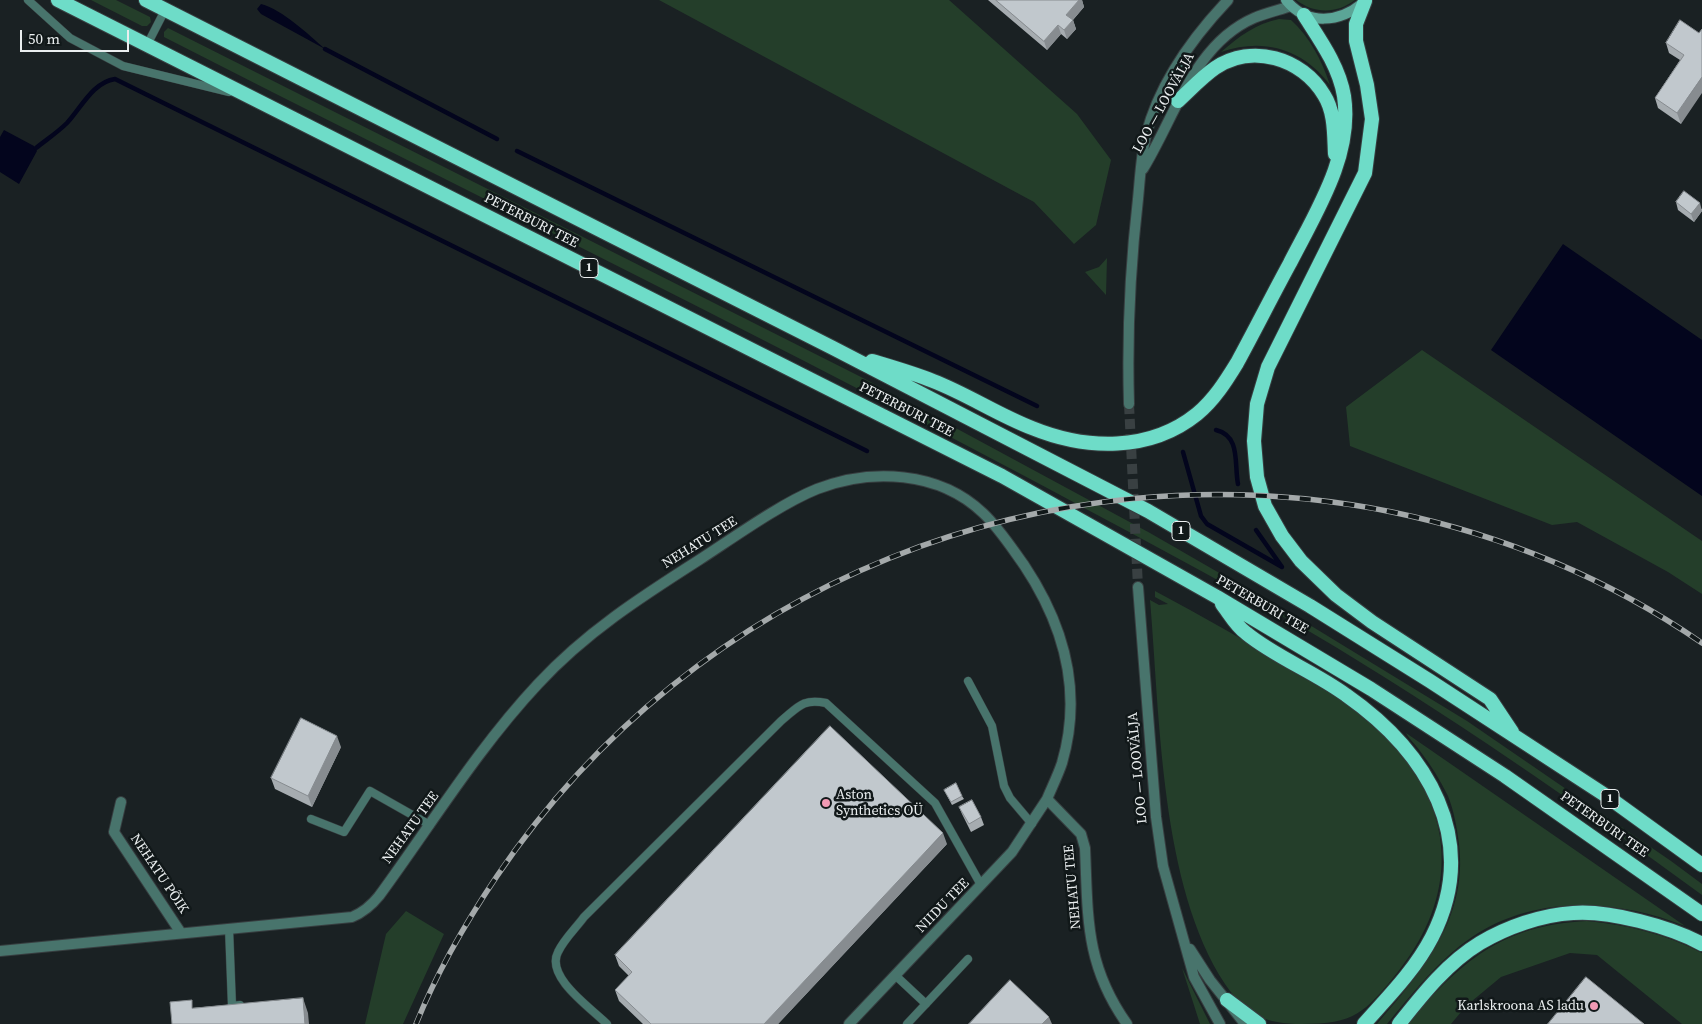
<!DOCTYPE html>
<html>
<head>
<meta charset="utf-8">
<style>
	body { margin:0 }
	#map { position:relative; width:1702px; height:1024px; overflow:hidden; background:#1a2123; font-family:"Source Serif 4",serif }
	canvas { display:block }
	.scale { position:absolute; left:20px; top:30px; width:109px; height:22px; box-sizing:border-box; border:2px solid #eaeeef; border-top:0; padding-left:6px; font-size:15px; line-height:18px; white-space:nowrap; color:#eaeeef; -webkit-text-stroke:4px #111819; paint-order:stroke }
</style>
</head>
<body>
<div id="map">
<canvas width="1702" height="1024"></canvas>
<div class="scale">50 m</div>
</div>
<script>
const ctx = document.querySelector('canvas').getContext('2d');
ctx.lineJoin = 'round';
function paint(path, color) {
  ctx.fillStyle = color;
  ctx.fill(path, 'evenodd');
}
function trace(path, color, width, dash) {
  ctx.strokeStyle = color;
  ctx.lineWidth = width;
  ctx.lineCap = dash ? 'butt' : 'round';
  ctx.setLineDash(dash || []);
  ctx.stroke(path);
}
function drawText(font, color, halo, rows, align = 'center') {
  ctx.font = font + ' "Source Serif 4",serif';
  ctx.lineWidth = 5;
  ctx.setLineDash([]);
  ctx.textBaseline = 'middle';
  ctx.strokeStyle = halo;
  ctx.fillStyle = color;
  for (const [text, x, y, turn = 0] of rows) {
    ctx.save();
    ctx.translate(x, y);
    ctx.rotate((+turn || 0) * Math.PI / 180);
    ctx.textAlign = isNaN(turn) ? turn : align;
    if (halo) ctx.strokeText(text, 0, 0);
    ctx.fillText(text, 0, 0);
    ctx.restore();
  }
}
const green = new Path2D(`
	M91 0H116L150 17 151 22 147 26H142Z
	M659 0H949L1077 114 1111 160 1096 225 1074 244 1034 202Z
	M1296 0H1355C1336 14 1315 14 1296 0Z
	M1279 19 1291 20C1310 37 1322 61 1330 85 1303 49 1264 37 1221 52 1240 36 1255 24 1279 19Z
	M168 28 865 379 1150 533 1313 627 1467 721 1671 861 1702 884V895C1576 803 1447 713 1312 633 1215 577 1116 525 1017 472 735 322 448 182 164 37V32Z
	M1107 258 1106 295 1085 272 1099 267Z
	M1422 350 1702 541V594L1668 572 1577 522 1552 525 1350 446 1346 407Z
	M1155 591C1202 616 1248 642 1294 670 1334 695 1376 720 1405 759 1459 829 1451 906 1397 973 1365 1013 1354 1024 1302 1024 1265 1024 1246 1015 1225 984 1160 885 1160 717 1150 600L1159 605 1168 604 1155 597Z
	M1406 733 1685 926C1618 899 1535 894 1472 937 1438 960 1413 993 1387 1024H1377C1422 971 1468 919 1459 844 1457 828 1454 811 1448 796 1440 780 1431 765 1420 751 1416 745 1409 739 1406 733Z
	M406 911 444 934 403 1024H365L386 934Z
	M1587 921C1628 925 1665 934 1702 953V1024H1682L1597 955 1570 953 1501 977 1466 1006 1451 1024H1407C1461 962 1501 925 1587 921Z
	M1182 968 1210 1024H1200Z`);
const water = new Path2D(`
	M261 4C283 10 308 34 325 49L261 14 257 9Z
	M4 130 34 146 37 151 19 184 0 172V137Z
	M1563 244 1702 340V496L1491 350Z`);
const stream = new Path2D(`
	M325 49 497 139
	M36 148C46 140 58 132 67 123 81 108 93 82 115 79L867 451
	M517 151 1037 406
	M1216 430C1241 436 1234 464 1238 484
	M1183 452 1201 516 1207 524 1282 567 1256 530`);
const tertiaryTunnel = new Path2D(`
	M1129 404 1138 587`);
const service = new Path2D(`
	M28 0 70 38 123 66 229 92
	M147 45 165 10
	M968 681 992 726 1004 786 1010 798 1032 824
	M311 819 344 832 370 791 430 825
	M229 928 232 1006 240 1005
	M895 975 926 1004
	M607 1024C591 1008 545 977 558 952 564 939 576 928 584 917L781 721C798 707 803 698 826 703L935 803 981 885
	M907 1024 968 959`);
const minor = new Path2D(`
	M121 802 114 832 181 933
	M0 951 352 917C364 912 371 906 379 896 431 825 478 748 538 684 585 633 641 597 699 560 733 538 780 504 817 489 871 468 939 471 983 513 999 528 1011 547 1024 565 1064 625 1083 691 1062 763 1058 775 1052 787 1047 799L1081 834 1085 848C1088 917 1085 965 1127 1024
	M849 1024 1012 852 1047 799`);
const tertiary = new Path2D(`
	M1143 169C1175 117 1194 44 1254 18 1266 13 1279 10 1291 6
	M1129 404C1127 336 1130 268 1138 199 1140 179 1141 156 1146 135 1159 84 1192 38 1228 0
	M1138 587 1156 817 1163 866 1194 977 1220 1024
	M1190 949 1210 980 1245 1024`);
const secondary = new Path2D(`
	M1286 0C1307 26 1340 23 1364 2`);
const trunk = new Path2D(`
	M58 0 1002 476 1217 597 1371 689 1505 776 1702 914
	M146 0 833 348 1148 511 1310 606 1430 681 1608 797 1702 865
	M1365 1 1356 24V41L1367 85 1372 119 1365 173 1268 367 1257 404 1254 441 1257 477 1265 506 1282 536 1301 561 1336 595 1372 622 1490 699 1512 732
	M1178 101C1190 90 1202 77 1215 68 1252 43 1302 58 1324 95 1335 112 1334 135 1335 154
	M872 361C892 367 913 373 933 381 967 394 998 415 1032 428 1086 450 1150 452 1197 414 1214 400 1226 381 1237 363 1255 330 1272 296 1290 263 1316 212 1353 155 1344 96 1339 66 1320 40 1304 15
	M1222 604C1229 613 1236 626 1246 633 1275 657 1315 672 1346 695 1426 751 1482 839 1432 937 1415 970 1388 997 1364 1024
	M1227 1000 1259 1024
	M1399 1024C1422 995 1447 963 1480 943 1507 927 1541 915 1573 913 1609 910 1671 927 1702 944`);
const rail = new Path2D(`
	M416 1024C437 972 466 922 497 876 695 583 1047 443 1392 512 1503 535 1609 579 1702 643`);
const wall = new Path2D(`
	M988 0H1082L1084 7 1073 20 1076 29 1067 39 1061 34 1047 50Z
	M1699 33 1681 124 1658 108 1655 98 1680 60 1669 53 1666 43Z
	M1676 202 1702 209V211L1694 222 1678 210Z
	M341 747 312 807 275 789 271 778Z
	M944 790 962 796 964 799 952 805Z
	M959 807 981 817 984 825 971 832 962 814Z
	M947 844 778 1024H643L619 1001 615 990 629 976 619 966 615 955Z`);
const shadedWall = new Path2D(`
	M1079 0H1082L1084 7 1070 23 1066 15Z
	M1073 20 1076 29 1067 39 1064 30Z
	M1058 25 1061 34 1047 50 1044 41Z
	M1702 77V93L1681 124 1677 113Z
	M1700 203 1702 211 1694 222 1691 214Z
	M337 736 341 747 312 807 308 796Z
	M943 833 947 844 778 1024H764Z
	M303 998 308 1013 309 1024H305Z
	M1049 1017 1052 1024H1042Z`);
const building = new Path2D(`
	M996 0H1079L1066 15 1073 20 1064 30 1058 25 1044 41Z
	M1680 20 1699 33 1702 29V77L1677 113 1655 98 1684 55 1666 43Z
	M1684 191 1700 203 1691 214 1676 202Z
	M301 718 337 736 308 796 271 778Z
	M830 726 943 833 764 1024H651L615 990 632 972 615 955Z
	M956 783 962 796 951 802 944 790Z
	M972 800 981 817 969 824 959 807Z
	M1586 977 1644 1024H1548Z
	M1010 980 1049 1017 1042 1024H969Z
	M303 998 305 1024H172L170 1002 192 1000V1008Z`);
const markers = [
	[826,803,5,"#f19ab4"],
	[1594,1006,5,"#f19ab4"]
];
const shields = [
	[589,268,18],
	[1181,531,18],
	[1610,799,18]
];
const shieldNames = [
	["1",589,268],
	["1",1181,531],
	["1",1610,799]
];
const streetNames = [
	["LOO — LOOVÄLJA",1164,103,-61],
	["PETERBURI TEE",531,221,27],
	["PETERBURI TEE",906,410,27],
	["NEHATU TEE",700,543,-32],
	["PETERBURI TEE",1262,605,30],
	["LOO — LOOVÄLJA",1138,768,-95],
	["PETERBURI TEE",1604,825,35],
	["NEHATU TEE",411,828,-54],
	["NEHATU PÕIK",159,874,56],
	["NEHATU TEE",1073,887,-95],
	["NIIDU TEE",943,906,-46]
];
const poiNames = [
	["Aston",836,795],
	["Synthetics OÜ",836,811],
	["Karlskroona AS ladu",1584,1006,"right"]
];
paint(green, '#243e2a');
paint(water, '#03051d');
trace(stream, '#03051d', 4.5);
trace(tertiaryTunnel, '#394042', 10, [10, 5]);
trace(service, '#373e40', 9);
trace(minor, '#373e40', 12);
trace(tertiary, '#373e40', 12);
trace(secondary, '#373e40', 12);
trace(trunk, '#373e40', 16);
trace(service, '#48746c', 8);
trace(minor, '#48746c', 10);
trace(tertiary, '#48746c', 10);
trace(secondary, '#5ba597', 10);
trace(trunk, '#6edcc8', 14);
trace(rail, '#a4a9aa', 5.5);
trace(rail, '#111819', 4, [11]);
paint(wall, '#a6acb0');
paint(shadedWall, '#878c90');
paint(building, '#c1c8cd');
trace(building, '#878c90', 1);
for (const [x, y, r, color] of markers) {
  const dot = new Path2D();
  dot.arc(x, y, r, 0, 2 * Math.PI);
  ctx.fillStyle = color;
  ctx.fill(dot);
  trace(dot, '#111819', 2);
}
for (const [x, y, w] of shields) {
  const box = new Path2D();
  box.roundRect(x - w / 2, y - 9.5, w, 19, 4);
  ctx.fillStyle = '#111819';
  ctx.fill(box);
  trace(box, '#eaeeef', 1);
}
drawText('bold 12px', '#eaeeef', null, shieldNames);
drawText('14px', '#eaeeef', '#111819', streetNames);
drawText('14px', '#eaeeef', '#111819', poiNames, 'left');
</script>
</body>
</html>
